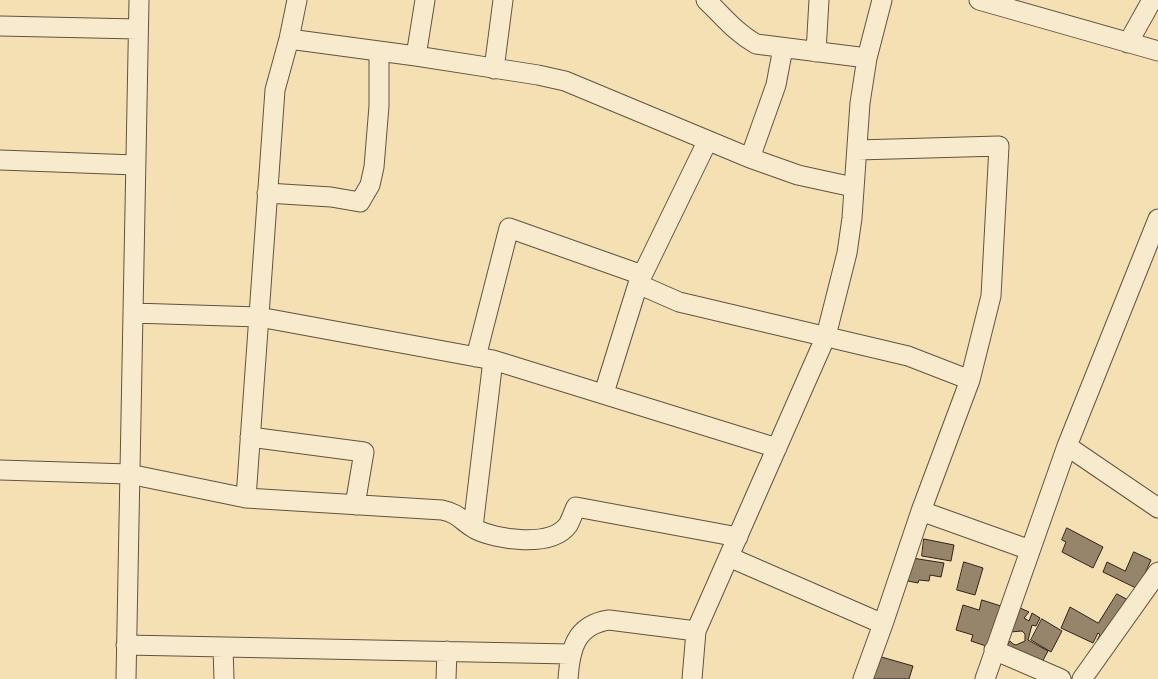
<!DOCTYPE html>
<html>
<head>
<meta charset="utf-8">
<style>
	body { margin:0 }
	canvas { display:block; background:#f4e0b2 }
</style>
</head>
<body>
<canvas width="1158" height="679"></canvas>
<script>
const ctx = document.querySelector('canvas').getContext('2d');
ctx.lineJoin = 'round';
function paint(path, color) {
  ctx.fillStyle = color;
  ctx.fill(path, 'evenodd');
}
function trace(path, color, width, dash) {
  ctx.strokeStyle = color;
  ctx.lineWidth = width;
  ctx.lineCap = dash ? 'butt' : 'round';
  ctx.setLineDash(dash || []);
  ctx.stroke(path);
}
const building = new Path2D(`
	M1067 528 1103 547 1093 568 1062 552 1066 542 1062 540Z
	M924 539 954 545 951 561 922 556Z
	M1134 552 1151 560 1138 589 1103 572 1107 562 1125 571Z
	M912 558 944 563 941 577 930 575 929 581 919 580 918 583 908 581Z
	M964 562 983 568 975 595 957 590Z
	M1117 594 1130 601 1109 632 1105 629 1099 642 1097 640 1100 635 1098 633 1093 643 1061 628 1070 607 1098 623Z
	M982 600 1004 607 992 648 971 641 973 635 956 630 963 605 979 610Z
	M1018 607 1029 612 1024 618 1029 621 1032 613 1040 618 1036 626 1032 625 1028 640 1048 651 1040 666 1004 650 1010 641 1013 644 1016 645 1025 641V634L1022 631 1010 632Z
	M1042 619 1062 631 1051 652 1031 640Z
	M878 656 913 666 909 679H871Z`);
const minor = new Path2D(`
	M706 0C723 16 735 32 756 44L867 58
	M979 0 1158 51
	M0 26 138 29
	M289 39 416 56 538 75 565 81 750 158 798 175 853 187
	M1128 43 1152 0
	M816 52 819 0
	M416 56 425 0
	M494 69 503 0
	M857 150 999 146 991 296 970 380 921 511 883 624 863 679
	M750 158 776 85 783 48
	M0 160 135 165
	M267 193 331 197 360 202 370 185 374 167 379 106V51
	M638 284 679 302 908 356 970 380
	M133 313 259 317 493 360 777 448
	M476 357 509 228 642 275
	M604 393 638 284 707 142
	M250 437 364 452 355 505
	M1067 446 1158 508
	M0 470 129 474 246 498 442 510C460 514 461 521 475 529 497 540 551 548 568 525 571 520 573 513 576 507L738 537
	M246 498 275 90 289 39 297 0
	M921 511 1030 550
	M473 527 493 360
	M729 557 883 624
	M126 645 570 654
	M223 647 224 679
	M994 650 1061 679
	M126 679 139 0
	M446 679 447 651
	M568 679C570 650 575 625 609 620L696 631
	M692 679 696 631 826 336 847 253 852 218 860 103 867 58 882 0
	M985 679 1067 446 1158 219
	M1082 679 1158 572`);
paint(building, '#96856a');
trace(building, '#31221c', 1);
trace(minor, '#625242', 21);
trace(minor, '#f8ebcd', 19);
</script>
</body>
</html>
